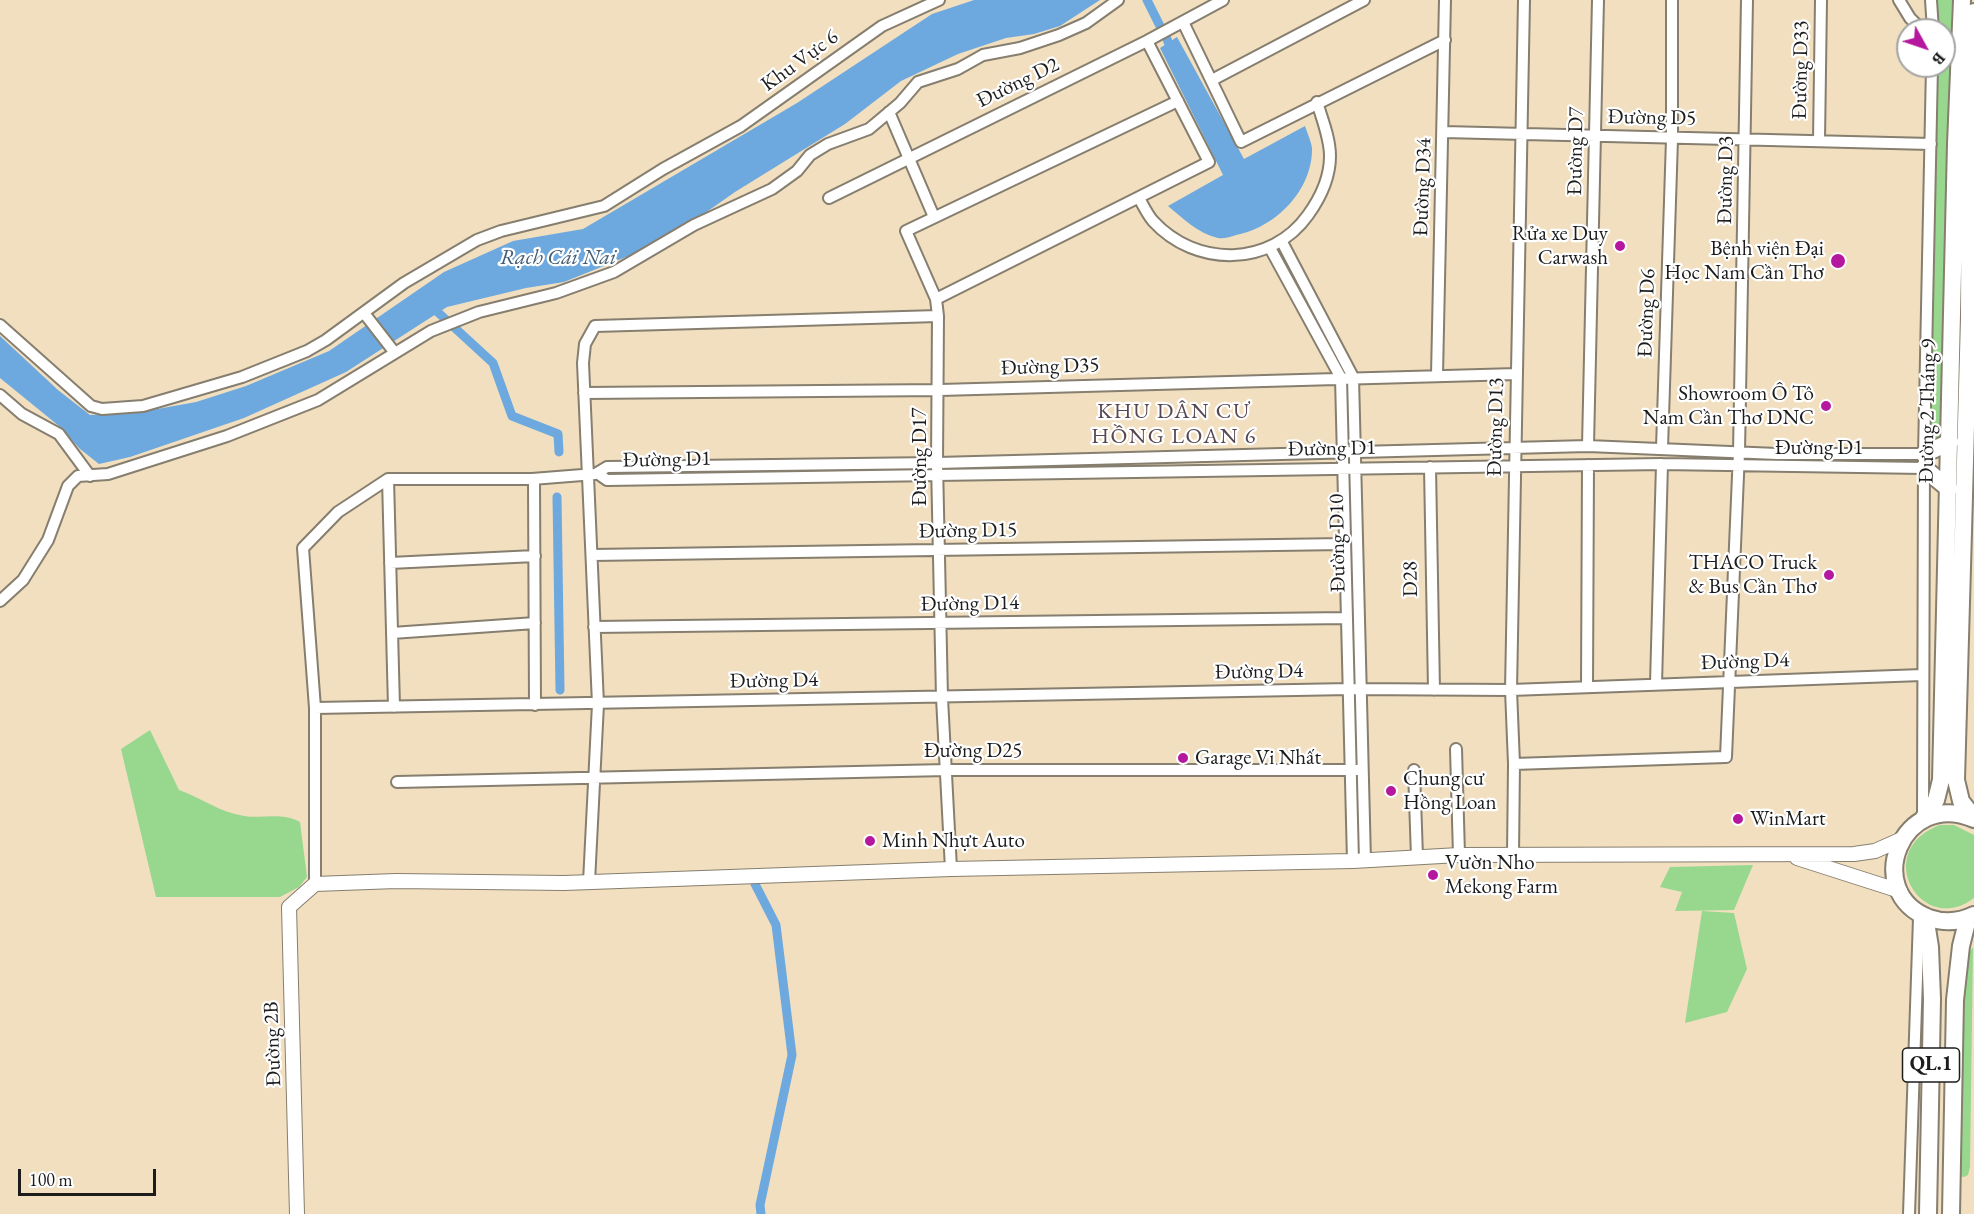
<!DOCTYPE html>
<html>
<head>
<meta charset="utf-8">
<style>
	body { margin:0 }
	#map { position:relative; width:1974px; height:1214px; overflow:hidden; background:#f1dfc0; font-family:"EB Garamond",serif }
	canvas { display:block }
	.north { position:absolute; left:1896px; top:18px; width:60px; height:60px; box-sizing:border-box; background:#fff; border:2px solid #a4a4a4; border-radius:50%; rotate:130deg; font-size:16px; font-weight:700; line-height:24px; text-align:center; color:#1c1c1c }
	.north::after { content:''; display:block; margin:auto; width:21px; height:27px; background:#b5179e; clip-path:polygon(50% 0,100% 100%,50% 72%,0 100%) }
	.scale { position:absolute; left:18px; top:1169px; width:138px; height:27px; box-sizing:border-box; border:3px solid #1c1c1c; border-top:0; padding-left:8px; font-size:18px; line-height:21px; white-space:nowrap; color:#1c1c1c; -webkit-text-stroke:4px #fff; paint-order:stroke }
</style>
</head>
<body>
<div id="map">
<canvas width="1974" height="1214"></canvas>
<div class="north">B</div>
<div class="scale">100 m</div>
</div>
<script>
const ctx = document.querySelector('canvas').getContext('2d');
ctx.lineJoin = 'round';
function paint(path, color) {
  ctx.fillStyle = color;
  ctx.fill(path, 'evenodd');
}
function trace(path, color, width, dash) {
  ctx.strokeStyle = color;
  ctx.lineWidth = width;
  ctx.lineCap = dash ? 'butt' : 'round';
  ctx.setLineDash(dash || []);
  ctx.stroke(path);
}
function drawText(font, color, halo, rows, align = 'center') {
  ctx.font = font + ' "EB Garamond",serif';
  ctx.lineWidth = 4.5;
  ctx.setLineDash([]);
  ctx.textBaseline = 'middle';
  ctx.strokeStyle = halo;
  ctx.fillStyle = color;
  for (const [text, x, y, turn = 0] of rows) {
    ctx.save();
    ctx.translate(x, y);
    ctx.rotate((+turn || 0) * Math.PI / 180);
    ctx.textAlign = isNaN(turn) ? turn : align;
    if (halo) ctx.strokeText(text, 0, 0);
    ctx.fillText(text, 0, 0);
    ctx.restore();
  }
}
const green = new Path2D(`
	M1937 0H1952L1941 440 1935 442 1932 441 1930 432 1938 66H1944V30H1938Z
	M150 730 179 790C202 798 219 812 244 816 264 819 281 812 300 822L307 877 299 887 280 897H156L121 749Z
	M1940 825H1954L1974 835V898C1922 938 1870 851 1940 825Z
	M1753 865 1734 910 1675 911 1682 892 1660 887 1670 867Z
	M1702 911 1734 913 1747 969 1727 1012 1685 1023Z
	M1973 947 1970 1167 1968 1175 1964 1177 1959 1176 1962 984 1968 954Z`);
const water = new Path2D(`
	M974 0H1100L1060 26 1034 34 1006 38 958 54 901 81 845 124 735 192 695 220 636 253 564 282 526 288 447 307 346 372 244 418 130 457 99 464 80 449 59 426 0 378V336L58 390 90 415 135 413 196 402 246 386 329 351 444 272 513 241 583 229 797 103 932 14Z
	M1177 37 1244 159 1305 126C1307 132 1311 141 1312 148 1313 190 1275 228 1236 235 1230 237 1224 239 1218 238 1197 233 1184 219 1168 206L1223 175 1160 48Z`);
const canal = new Path2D(`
	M1147 0 1160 26
	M1167 39 1168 42
	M431 306 493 363 512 416 558 434 559 452
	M557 497 560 690
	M755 884 776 925 792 1055 760 1205 761 1214`);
const minor = new Path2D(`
	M1899 0 1910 18 1922 30
	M1931 0 1933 30
	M1183 22 1241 142 1445 40
	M1212 80 1364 0
	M889 112 934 217
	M1444 132 1931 144
	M1819 141 1821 0
	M829 198 1147 41 1223 0
	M1139 198C1143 205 1147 214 1153 221 1196 268 1271 267 1308 215 1321 197 1330 178 1330 156 1330 138 1322 119 1317 102
	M1282 242 1353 377 1365 861
	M1270 248 1341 378 1353 861
	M936 299 1209 162 1147 41
	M364 313 395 353
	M0 325 91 406 102 409 143 406 242 377 307 351 326 340 404 283 477 240 501 231 604 206 663 169 741 126 882 26 939 0
	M1437 375 1445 0
	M584 393 940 390 1517 374
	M0 395 22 414 59 434 90 476
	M1588 446 1598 0
	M1662 448 1672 139V0
	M1430 467 1434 690
	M1924 468 1662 464 607 480 597 473 607 467 937 463 1588 446 1777 454H1924
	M388 479 394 707
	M534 479 535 705
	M592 555 1344 544
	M390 563 535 556
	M0 601 23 580 48 540 68 486 78 476 108 474 227 436 318 400 431 331 479 312 556 293 614 272 694 225 772 189 797 171 810 155 828 144 869 129 900 103 918 82 958 69 983 55 1020 48 1059 35 1086 23 1118 0
	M594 627 1347 618
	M392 633 535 623
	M1656 684 1662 464
	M1587 687 1588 465
	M315 708 1350 689 1511 690 1922 675
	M1456 749 1459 855
	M1514 764 1726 757 1739 452 1747 0
	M1414 770 1417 857
	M397 782 947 770H1362
	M1923 819 1924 454 1932 66
	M1513 855 1514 764 1511 690 1524 0
	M951 869 942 698 937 463 938 316 936 299 906 231 1178 101
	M589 882 598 704 583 363 585 344 595 326 938 316
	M315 884V708L303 548 338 512 388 479H532L595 474
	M1909 1214 1919 918`);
const tertiary = new Path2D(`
	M1797 858 1900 891
	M297 1214 289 907 315 884 396 881 564 883 951 869 1353 861 1459 855 1854 854 1875 851 1902 839`);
const trunk = new Path2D(`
	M1924 454 1950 442
	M1924 468 1949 489
	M1974 818 1961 801 1956 780 1969 319 1970 90 1974 12
	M1923 819 1936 800 1941 780 1956 144 1962 0
	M1974 819C1902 788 1861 892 1929 918 1944 923 1960 922 1974 915
	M1925 916 1930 947 1932 999 1928 1214
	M1951 1214 1955 1000 1961 946 1968 918`);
const markers = [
	[1620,246,6,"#b5179e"],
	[1838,261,8,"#b5179e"],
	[1826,406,6,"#b5179e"],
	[1829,575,6,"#b5179e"],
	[1183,758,6,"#b5179e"],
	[1391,791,6,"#b5179e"],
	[1738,819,6,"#b5179e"],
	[870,841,6,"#b5179e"],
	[1433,875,6,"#b5179e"]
];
const shields = [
	[1931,1065,57]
];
const shieldNames = [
	["QL.1",1931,1065]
];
const streetNames = [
	["Khu Vực 6",800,61,-36],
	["Đường D33",1801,70,-89],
	["Đường D2",1018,83,-26],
	["Đường D5",1652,118,1],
	["Đường D7",1576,151,-89],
	["Đường D3",1726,180,-89],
	["Đường D34",1423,187,-88],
	["Đường D6",1647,313,-88],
	["Đường D35",1050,367,-2],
	["Đường 2 Tháng 9",1928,411,-89],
	["Đường D13",1496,427,-89],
	["Đường D1",1819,448],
	["Đường D1",1332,449,-1],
	["Đường D17",920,457,-90],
	["Đường D1",667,460,-1],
	["Đường D15",968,531,-1],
	["Đường D10",1338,543,-91],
	["D28",1411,579,-91],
	["Đường D14",970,604,-1],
	["Đường D4",1745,662,-2],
	["Đường D4",1259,672,-1],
	["Đường D4",774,681,-1],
	["Đường D25",973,751],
	["Đường 2B",273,1044,-92]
];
const poiNames = [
	["Rửa xe Duy",1608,234,"right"],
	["Carwash",1608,258,"right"],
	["Bệnh viện Đại",1824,249,"right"],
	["Học Nam Cần Thơ",1824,273,"right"],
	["Showroom Ô Tô",1814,394,"right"],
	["Nam Cần Thơ DNC",1814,418,"right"],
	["THACO Truck",1817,563,"right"],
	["& Bus Cần Thơ",1817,587,"right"],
	["Garage Vi Nhất",1195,758],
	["Chung cư",1403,779],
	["Hồng Loan",1403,803],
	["WinMart",1750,819],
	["Minh Nhựt Auto",882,841],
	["Vườn Nho",1445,863],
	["Mekong Farm",1445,887]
];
const waterNames = [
	["Rạch Cái Nai",558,258]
];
const neighbourhoodNames = [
	["KHU DÂN CƯ",1174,412],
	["HỒNG LOAN 6",1174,437]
];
paint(green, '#98d88e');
paint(water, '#6da9de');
trace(canal, '#6da9de', 9);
trace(minor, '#867e6e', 14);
trace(tertiary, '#867e6e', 16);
trace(trunk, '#867e6e', 20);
trace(minor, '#fff', 10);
trace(tertiary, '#fff', 14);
trace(trunk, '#fff', 16);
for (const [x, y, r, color] of markers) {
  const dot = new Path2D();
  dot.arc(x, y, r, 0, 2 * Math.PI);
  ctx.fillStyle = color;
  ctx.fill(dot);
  trace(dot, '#fff', 2);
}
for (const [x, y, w] of shields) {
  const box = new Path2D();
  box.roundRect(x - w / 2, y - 17, w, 34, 4.5);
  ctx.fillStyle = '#fff';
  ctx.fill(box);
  trace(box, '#1c1c1c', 1.5);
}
drawText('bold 20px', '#1c1c1c', null, shieldNames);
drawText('21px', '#1c1c1c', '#fff', streetNames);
drawText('21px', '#1c1c1c', '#fff', poiNames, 'left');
drawText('italic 22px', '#405b73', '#fff', waterNames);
ctx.letterSpacing = '1.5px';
drawText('22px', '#564750', '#fff', neighbourhoodNames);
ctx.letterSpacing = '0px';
</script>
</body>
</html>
